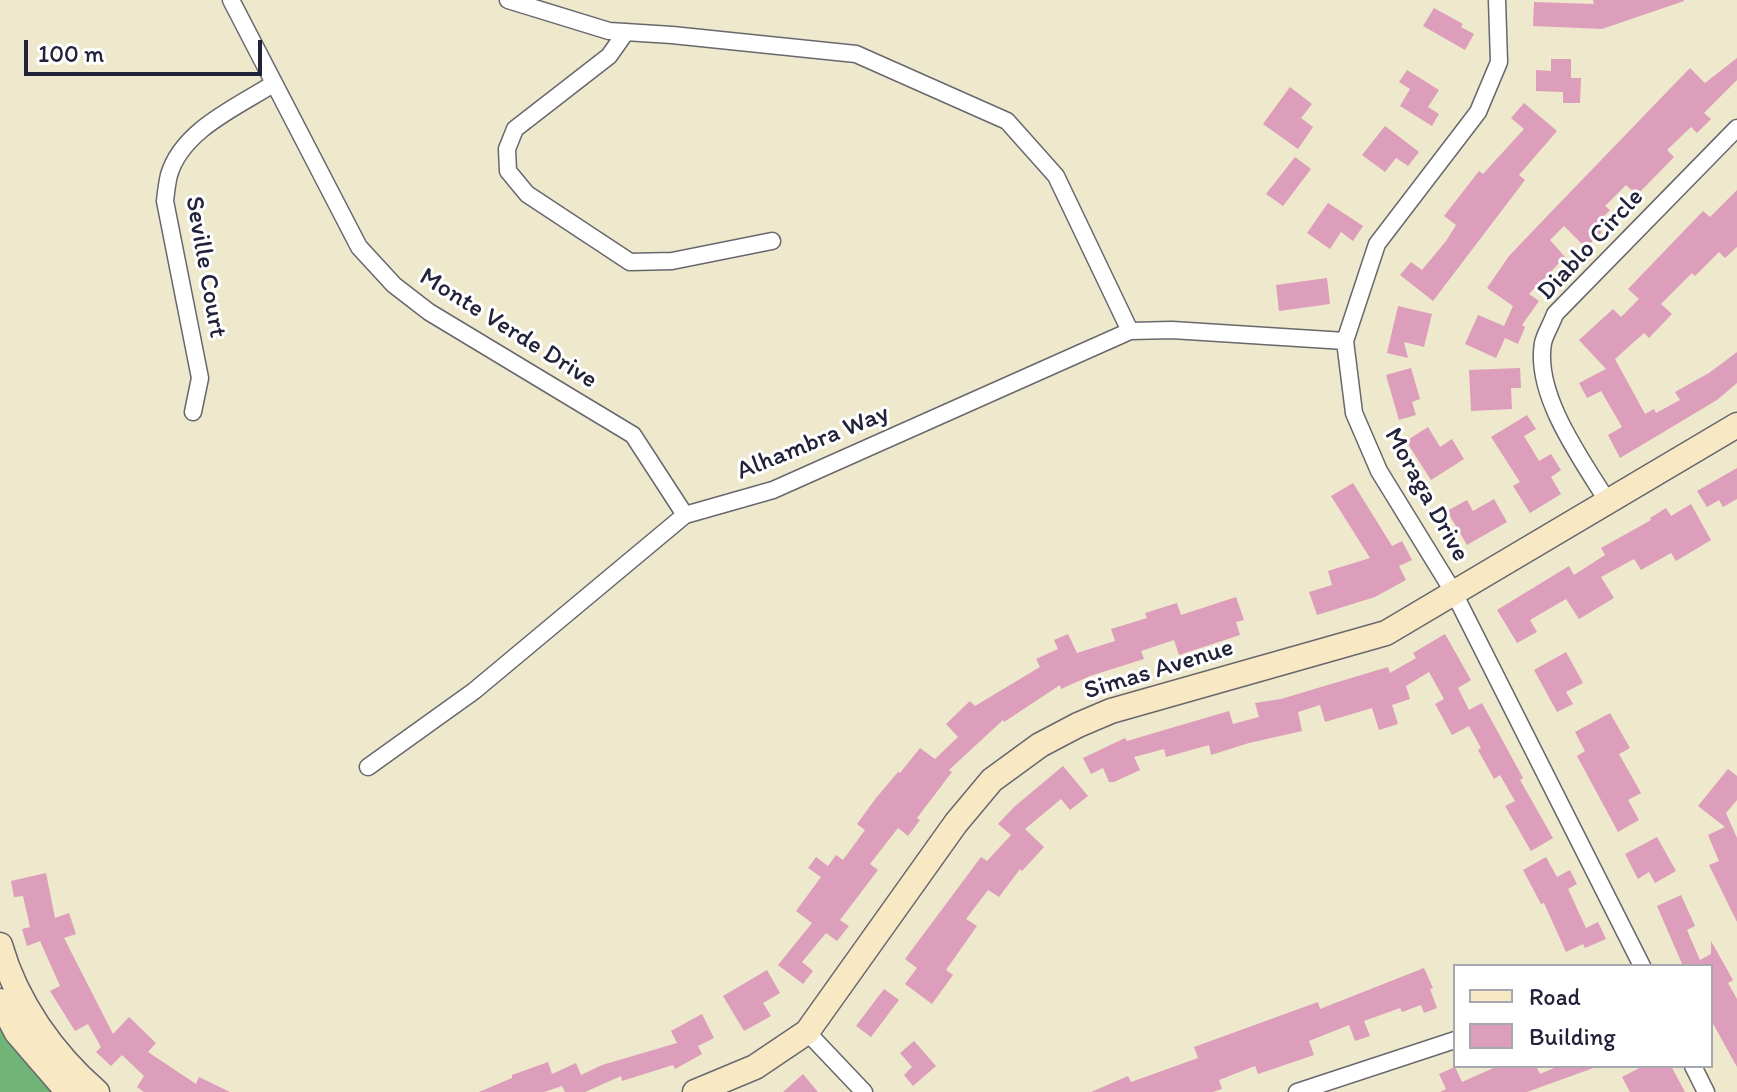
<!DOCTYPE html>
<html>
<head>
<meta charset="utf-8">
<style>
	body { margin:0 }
	#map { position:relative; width:1737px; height:1092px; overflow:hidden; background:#eee8cc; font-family:Itim,sans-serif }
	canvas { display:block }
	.legend { position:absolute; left:1453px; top:964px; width:260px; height:104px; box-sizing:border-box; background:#fff; border:2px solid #a7a7b1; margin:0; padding:10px 14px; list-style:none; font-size:24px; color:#22223b }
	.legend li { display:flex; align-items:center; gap:16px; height:40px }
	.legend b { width:40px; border:2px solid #a7a7b1 }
	.scale { position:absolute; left:24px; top:40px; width:238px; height:36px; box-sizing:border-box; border:4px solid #22223b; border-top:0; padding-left:10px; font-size:24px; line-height:28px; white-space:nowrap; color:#22223b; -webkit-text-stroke:6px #fff; paint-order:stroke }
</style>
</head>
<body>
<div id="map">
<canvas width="1737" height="1092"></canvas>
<ul class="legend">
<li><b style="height:10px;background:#f8e8c3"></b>Road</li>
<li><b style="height:22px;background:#dc9eba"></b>Building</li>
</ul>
<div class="scale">100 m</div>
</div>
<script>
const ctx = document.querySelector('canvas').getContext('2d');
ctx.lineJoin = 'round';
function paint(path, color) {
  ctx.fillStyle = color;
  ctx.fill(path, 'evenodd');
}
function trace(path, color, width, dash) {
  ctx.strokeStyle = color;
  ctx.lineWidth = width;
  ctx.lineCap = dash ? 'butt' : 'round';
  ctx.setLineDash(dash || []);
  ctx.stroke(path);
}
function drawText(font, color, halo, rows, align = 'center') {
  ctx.font = font + ' Itim,sans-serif';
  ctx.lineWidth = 6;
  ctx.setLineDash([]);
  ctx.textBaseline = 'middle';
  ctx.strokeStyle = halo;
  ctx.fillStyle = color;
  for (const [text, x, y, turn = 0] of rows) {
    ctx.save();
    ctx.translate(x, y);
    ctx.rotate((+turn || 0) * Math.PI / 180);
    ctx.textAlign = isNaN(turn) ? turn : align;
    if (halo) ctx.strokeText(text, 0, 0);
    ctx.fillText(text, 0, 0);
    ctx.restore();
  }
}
const forest = new Path2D(`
	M0 1001 56 1092H0Z`);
const building = new Path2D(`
	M1593 0H1684V1L1602 29 1533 26 1534 2 1594 4Z
	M1434 8 1463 24 1461 27 1474 34 1465 50 1423 26Z
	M1737 58V80L1704 113 1711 119 1697 133 1691 127 1667 150 1674 157 1637 195 1626 185 1605 206 1610 210 1595 225 1602 232 1586 248 1564 226 1550 240 1565 257 1529 294 1539 301 1522 325 1525 327 1518 344 1505 338 1496 358 1465 344 1478 315 1504 326 1513 306 1487 288 1509 256 1552 211 1690 68 1705 83Z
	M1551 59H1571V78H1581L1580 103H1563V92L1536 91V70L1551 71Z
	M1407 70 1439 90 1428 107 1439 114 1432 126 1400 106 1410 89 1399 82Z
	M1290 87 1312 104 1301 118 1313 127 1298 149 1263 124Z
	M1524 103 1557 131 1519 175 1525 180 1433 301 1400 275 1411 262 1422 270 1446 241 1456 225 1444 216 1479 171 1483 174 1524 129 1511 118Z
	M1385 126 1419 152 1408 166 1396 158 1385 172 1362 155Z
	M1295 157 1311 169 1283 206 1266 194Z
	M1737 190V247L1725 258 1719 252 1695 276 1692 273 1661 304 1672 314 1649 338 1644 333 1615 359 1645 414 1654 409 1656 413 1680 400 1675 392 1709 373 1737 352V383L1717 400 1620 458 1608 435 1622 427 1601 391 1587 398 1579 383 1606 369 1579 340 1613 309 1621 317 1639 299 1628 289 1703 211 1710 217Z
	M1328 203 1363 226 1353 241 1341 232 1330 249 1307 233Z
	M1327 278 1330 304 1279 311 1276 285Z
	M1398 306 1432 314 1424 347 1404 342 1408 358 1387 353Z
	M1411 368 1420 399 1412 402 1416 415 1399 420 1386 375Z
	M1520 368 1521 388H1511L1512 409 1471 411 1469 370Z
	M1527 415 1536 429 1524 436 1539 461 1551 454 1561 470 1551 477 1561 494 1530 513 1513 486 1520 482 1491 437Z
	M1428 427 1440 447 1452 439 1464 459 1431 480 1406 441Z
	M1737 468V499L1723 507 1719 500 1707 507 1697 491Z
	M1353 483 1392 546 1402 541 1412 560 1399 566 1406 580 1375 597 1317 615 1309 592 1332 585 1328 571 1370 558 1331 496Z
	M1494 499 1507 522 1467 545 1447 511 1467 500 1473 511Z
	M1691 504 1711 540 1676 561 1671 553 1641 570 1634 559 1601 577 1614 598 1579 619 1566 599 1530 620 1537 632 1517 643 1497 610 1569 566 1574 575 1605 555 1601 548 1651 520 1650 518 1666 508 1671 516Z
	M1236 597 1244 620 1236 622 1240 635 1179 655 1174 640 1141 651 1144 659 1090 676 1061 689 1060 685 1004 722 1003 720 949 770 952 772 917 818 920 820 908 836 898 828 870 864 878 870 840 920 849 926 837 941 826 933 802 962 813 971 803 984 778 965 812 923 796 911 821 877 808 868 816 857 828 866 836 855 843 860 865 830 857 824 876 798 898 772 900 773 920 748 935 759 958 737 946 724 970 701 975 706 1040 667 1036 659 1058 649 1054 640 1068 634 1077 653 1115 641 1111 629 1147 618 1145 613 1177 603 1181 615Z
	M1445 634 1471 680 1458 688 1469 710 1482 703 1523 778 1520 780 1553 838 1531 851 1505 806 1515 801 1500 775 1494 779 1478 750 1481 748 1469 726 1452 735 1435 704 1444 699 1429 672 1406 686 1410 699 1392 705 1398 724 1379 730 1372 708 1325 722 1320 705 1298 712 1302 731 1249 743 1211 755 1209 745 1166 757 1164 749 1134 757 1140 770 1114 782H1109L1103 768 1091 774 1083 758 1125 738 1127 741 1229 711 1233 724 1259 717 1255 703 1281 699 1388 667 1390 673 1416 658 1413 653Z
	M1566 652 1583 683 1566 692 1573 704 1557 712 1534 670Z
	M1610 713 1630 748 1619 754 1641 793 1628 800 1639 820 1618 832 1577 756 1585 751 1575 732Z
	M1063 766 1088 796 1070 810 1061 799 1025 829 1044 847 1022 871 1020 869 999 897 988 890 966 919 977 926 946 970 953 975 932 1004 905 984 917 968 905 959 981 857 987 861 1011 835 998 824 1014 807Z
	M1728 769 1737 776V800L1726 813 1737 838V922L1709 865 1719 861 1708 835 1725 827 1698 806Z
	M1657 837 1676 871 1655 883 1649 872 1638 879 1625 854Z
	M1546 857 1557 877 1570 870 1577 884 1568 889 1586 928 1598 922 1606 939 1585 948 1583 944 1566 952 1544 903 1541 904 1523 870Z
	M46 873 55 918 69 913 76 934 64 938 113 1034 129 1017 156 1043 148 1052 196 1084 199 1077 230 1092H144L137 1087 144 1076 122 1055 111 1066 96 1052 101 1047 88 1024 75 1031 50 991 60 986 40 941 27 946 22 929 30 927 23 896 14 897 11 881Z
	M1681 895 1695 926 1687 930 1700 960 1711 954V941L1733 980 1728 983 1737 999V1067L1711 1020V966H1683L1657 906Z
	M1424 968 1433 988 1430 989 1437 1008 1424 1013 1421 1005 1402 1012 1400 1008 1364 1021 1370 1036 1355 1041 1349 1025 1309 1041 1314 1055 1258 1074 1255 1066 1219 1080 1222 1089 1213 1092H1091L1128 1076 1131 1082 1198 1058 1194 1047 1318 1002 1320 1009Z
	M767 970 780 993 763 1003 771 1016 744 1031 723 996Z
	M884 989 899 1000 871 1037 856 1026Z
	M702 1014 714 1038 698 1046 702 1054 675 1069 673 1065 622 1081 621 1076 585 1092H565L562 1086 544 1092H479L512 1078V1075L548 1062 552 1074 576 1063 581 1075 602 1065 677 1043 671 1031Z
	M914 1041 936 1066 913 1086 904 1075 912 1067 900 1053Z
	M1498 1066H1536L1540 1074 1554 1068V1066L1596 1067 1527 1092H1440L1446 1089 1439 1074 1455 1067 1462 1082Z
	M1643 1066H1671L1685 1092H1630L1622 1077Z
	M803 1074 818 1092H783Z`);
const street = new Path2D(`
	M231 0 359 247 394 285 429 312 633 435 685 515
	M508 0 609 31 672 35 856 54 1007 121 1056 176 1130 331
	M1497 0 1499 62 1478 112 1377 244 1345 341 1354 413 1379 471 1454 593 1642 966
	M626 32 609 56 515 129 507 149 508 171 527 194 630 262 672 261 772 241
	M193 412 200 378 165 201C166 192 167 183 169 175 182 130 237 107 273 84
	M1608 502C1582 460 1534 395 1543 343 1545 334 1552 323 1555 314L1737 128
	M368 767 474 691 685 515 773 490 1130 331 1172 330 1345 341
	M807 1032 864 1092
	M1693 1066 1706 1092
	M1297 1092 1455 1040`);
const secondary = new Path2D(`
	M0 945C16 1002 53 1054 97 1092
	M0 1001 17 1033 68 1092
	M695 1092 755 1067 807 1032 956 823 992 780 1040 745 1078 725 1111 711 1386 633 1737 425`);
const streetNames = [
	["Diablo Circle",1591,245,-47],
	["Seville Court",205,267,80],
	["Monte Verde Drive",508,329,32],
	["Alhambra Way",813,443,-22],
	["Moraga Drive",1426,495,61],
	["Simas Avenue",1159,670,-17]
];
paint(forest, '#70b478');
paint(building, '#dc9eba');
trace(street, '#69676e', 19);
trace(secondary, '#69676e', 27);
trace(street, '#fff', 16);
trace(secondary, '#f8e8c3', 24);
drawText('26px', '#22223b', '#fff', streetNames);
</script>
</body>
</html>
